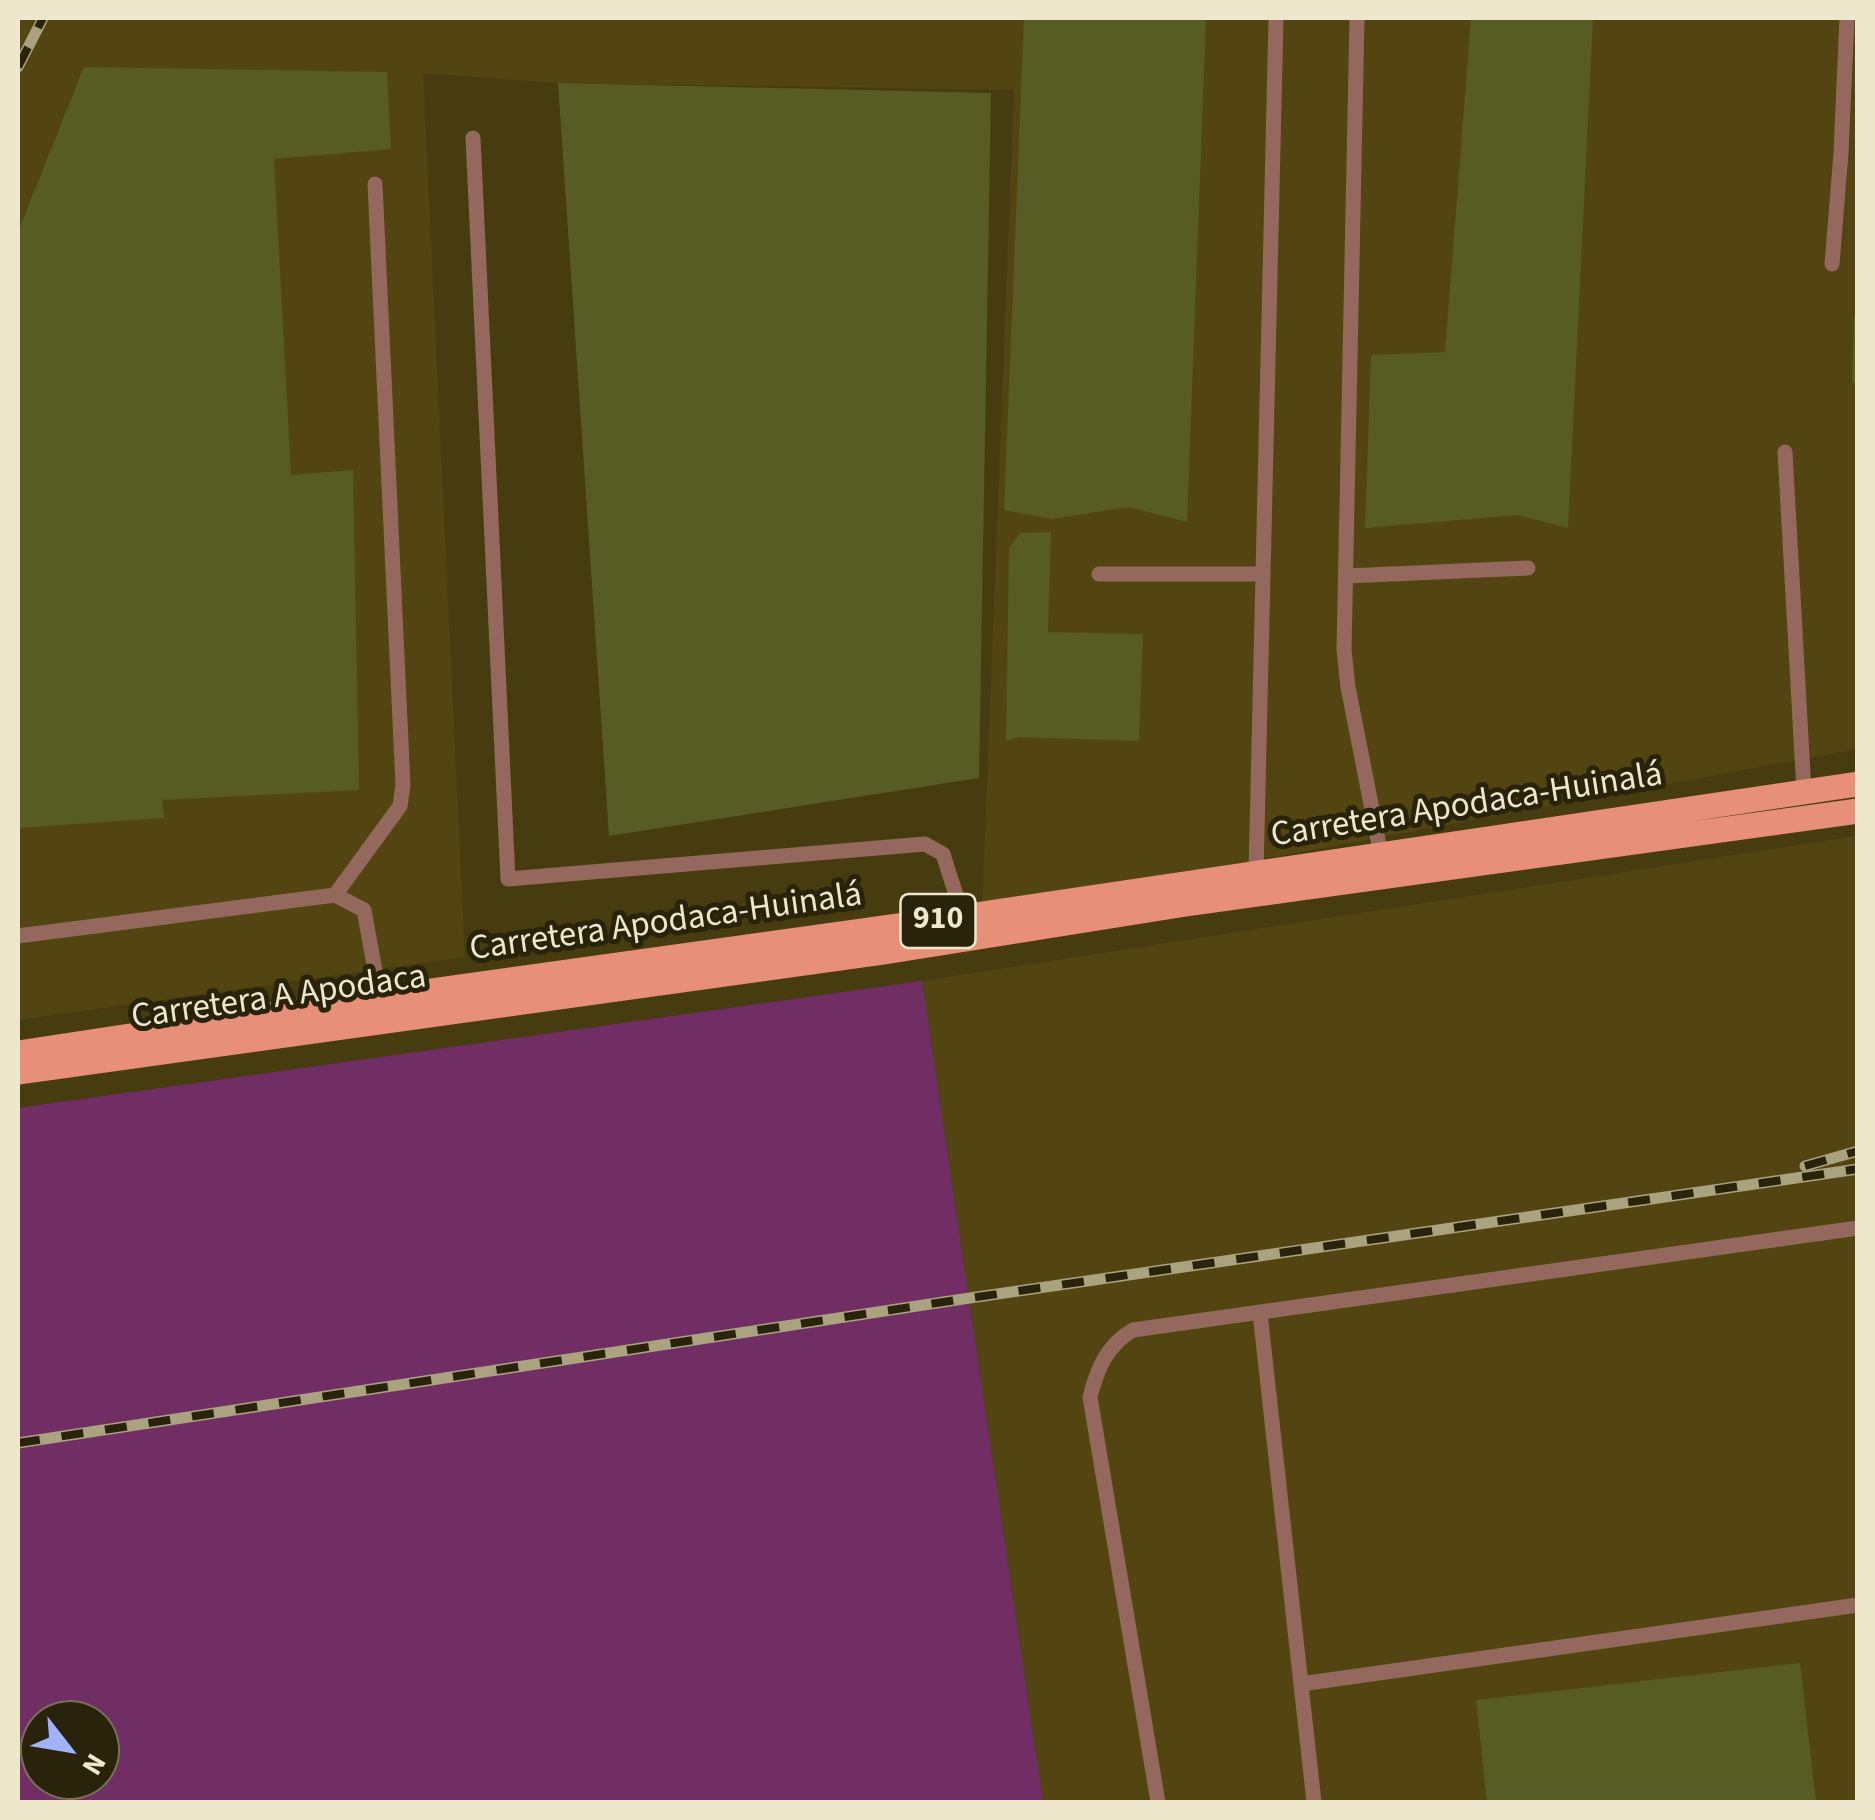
<!DOCTYPE html>
<html>
<head>
<meta charset="utf-8">
<style>
	body { margin:0 }
	#map { position:relative; width:1875px; height:1820px; overflow:hidden; background:#473c10; font-family:"Source Sans 3",sans-serif }
	canvas { display:block }
	.frame { position:absolute; inset:0; border:20px solid #efe7cb; pointer-events:none }
	.north { position:absolute; left:20px; top:1700px; width:100px; height:100px; box-sizing:border-box; background:#29230c; border:2px solid #787158; border-radius:50%; rotate:121deg; font-size:28px; font-weight:700; line-height:40px; text-align:center; color:#efe7cb }
	.north::after { content:''; display:block; margin:auto; width:35px; height:45px; background:#a3b2fd; clip-path:polygon(50% 0,100% 100%,50% 72%,0 100%) }
</style>
</head>
<body>
<div id="map">
<canvas width="1875" height="1820"></canvas>
<div class="frame"></div>
<div class="north">N</div>
</div>
<script>
const ctx = document.querySelector('canvas').getContext('2d');
ctx.lineJoin = 'round';
function paint(path, color) {
  ctx.fillStyle = color;
  ctx.fill(path, 'evenodd');
}
function trace(path, color, width, dash) {
  ctx.strokeStyle = color;
  ctx.lineWidth = width;
  ctx.lineCap = dash ? 'butt' : 'round';
  ctx.setLineDash(dash || []);
  ctx.stroke(path);
}
function drawText(font, color, halo, rows, align = 'center') {
  ctx.font = font + ' "Source Sans 3",sans-serif';
  ctx.lineWidth = 10;
  ctx.setLineDash([]);
  ctx.textBaseline = 'middle';
  ctx.strokeStyle = halo;
  ctx.fillStyle = color;
  for (const [text, x, y, turn = 0] of rows) {
    ctx.save();
    ctx.translate(x, y);
    ctx.rotate((+turn || 0) * Math.PI / 180);
    ctx.textAlign = isNaN(turn) ? turn : align;
    if (halo) ctx.strokeText(text, 0, 0);
    ctx.fillText(text, 0, 0);
    ctx.restore();
  }
}
const built = new Path2D(`
	M18 18H1857V749L982 911 1014 90 558 83 423 73 465 957 18 1020Z
	M1857 836V1802H1043L922 981Z`);
const green = new Path2D(`
	M922 981 1043 1802H18V1108ZM40 1720H100V1780H40Z`);
const building = new Path2D(`
	M1024 18H1206L1187 522 1129 507 1051 519 1004 510Z
	M1471 18H1593L1568 528 1517 515 1365 528 1371 355 1445 352Z
	M84 67 387 72 391 149 274 159 291 475 353 470 359 790 162 800 164 818 18 828V232Z
	M558 83 991 93 979 778 609 836Z
	M1854 315H1858V383H1852Z
	M1051 532 1048 632 1143 634 1139 741 1019 737 1006 741 1009 548 1020 533Z
	M1800 1663 1816 1802H1487L1476 1700Z`);
const lane = new Path2D(`
	M1357 18 1344 650 1348 687 1381 855
	M473 138 508 879 925 844 943 854 963 917
	M1832 264 1841 153 1847 18
	M1785 452 1804 792
	M1099 574H1262
	M1346 576 1528 568
	M1256 874 1276 18
	M335 895 400 806 403 785 375 184
	M18 936 335 895 364 910 380 998
	M1260 1313 1314 1802
	M1301 1684 1858 1605
	M1158 1802 1090 1397C1097 1369 1107 1345 1133 1330L1858 1228`);
const primary = new Path2D(`
	M18 1053 380 998 963 917 1858 784
	M18 1072 883 952 1186 904 1858 811`);
const rail = new Path2D(`
	M18 67 43 18
	M1805 1166 1858 1151
	M18 1443 963 1299 1858 1169`);
const shields = [
	[938,921,75]
];
const shieldNames = [
	["910",938,921]
];
const streetNames = [
	["Carretera Apodaca-Huinalá",1467,807,-9],
	["Carretera Apodaca-Huinalá",666,924,-8],
	["Carretera A Apodaca",279,999,-8]
];
paint(built, '#524512');
paint(green, '#712e65');
paint(building, '#565c23');
trace(lane, '#94685d', 15);
trace(primary, '#e88f79', 25);
trace(rail, '#aba27f', 11);
trace(rail, '#29230c', 8, [22]);
for (const [x, y, w] of shields) {
  const box = new Path2D();
  box.roundRect(x - w / 2, y - 27, w, 54, 8);
  ctx.fillStyle = '#29230c';
  ctx.fill(box);
  trace(box, '#efe7cb', 2.5);
}
drawText('bold 32px', '#efe7cb', null, shieldNames);
drawText('35px', '#efe7cb', '#29230c', streetNames);
</script>
</body>
</html>
